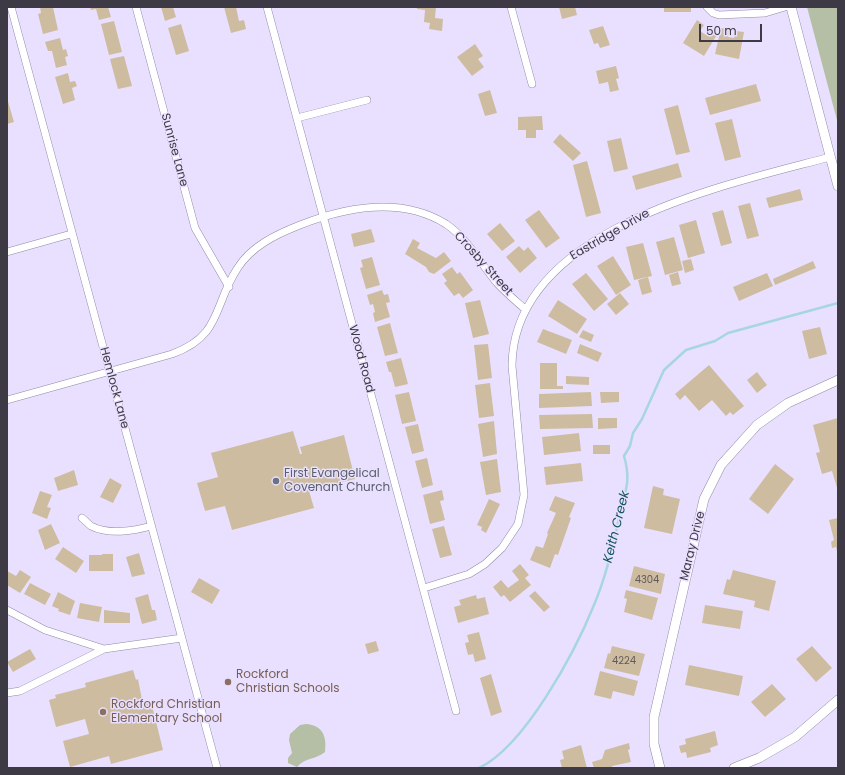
<!DOCTYPE html>
<html>
<head>
<meta charset="utf-8">
<style>
	body { margin:0 }
	#map { position:relative; width:845px; height:775px; overflow:hidden; background:#e9e0ff; font-family:Poppins,sans-serif }
	canvas { display:block }
	.frame { position:absolute; inset:0; border:8px solid #3d3945; pointer-events:none }
	.scale { position:absolute; left:699px; top:24px; width:63px; height:18px; box-sizing:border-box; border:2px solid #3d3945; border-top:0; padding-left:5px; font-size:12px; line-height:14px; white-space:nowrap; color:#3d3945; -webkit-text-stroke:3px #e9e0ff; paint-order:stroke }
</style>
</head>
<body>
<div id="map">
<canvas width="845" height="775"></canvas>
<div class="frame"></div>
<div class="scale">50 m</div>
</div>
<script>
const ctx = document.querySelector('canvas').getContext('2d');
ctx.lineJoin = 'round';
function paint(path, color) {
  ctx.fillStyle = color;
  ctx.fill(path, 'evenodd');
}
function trace(path, color, width, dash) {
  ctx.strokeStyle = color;
  ctx.lineWidth = width;
  ctx.lineCap = dash ? 'butt' : 'round';
  ctx.setLineDash(dash || []);
  ctx.stroke(path);
}
function drawText(font, color, halo, rows, align = 'center') {
  ctx.font = font + ' Poppins,sans-serif';
  ctx.lineWidth = 3;
  ctx.setLineDash([]);
  ctx.textBaseline = 'middle';
  ctx.strokeStyle = halo;
  ctx.fillStyle = color;
  for (const [text, x, y, turn = 0] of rows) {
    ctx.save();
    ctx.translate(x, y);
    ctx.rotate((+turn || 0) * Math.PI / 180);
    ctx.textAlign = isNaN(turn) ? turn : align;
    if (halo) ctx.strokeText(text, 0, 0);
    ctx.fillText(text, 0, 0);
    ctx.restore();
  }
}
const green = new Path2D(`
	M807 7H838V124Z
	M306 724C323 725 327 737 325 752 315 760 306 757 297 767L288 763V758L292 753 289 740 290 734 300 725Z`);
const stream = new Path2D(`
	M479 768C525 746 575 652 594 605 606 577 613 547 619 518 624 493 632 483 624 456L630 446 633 433 642 419 664 370 686 350 715 341 728 333 838 303`);
const building = new Path2D(`
	M40 7H53L58 30 43 34 38 14 41 13Z
	M90 7H108L111 17 99 20 96 9 91 10Z
	M161 7H173L176 17 165 21Z
	M224 7H236L239 21 244 20 246 29 231 33Z
	M417 7H436L435 18 443 19 442 31 429 29 430 23 424 22 425 10 417 9Z
	M559 7H575L577 15 562 19Z
	M664 7H691V12H664Z
	M697 20 704 25 700 31 706 35 710 28 718 33 704 56 683 43Z
	M114 21 122 52 109 55 101 24Z
	M181 24 189 51 176 55 168 28Z
	M603 26 610 45 600 48 598 43 594 44 589 30Z
	M721 28 729 29 728 37 734 38 736 31 744 32 739 59 715 54Z
	M60 38 63 50 66 49 68 56 65 57 67 65 56 68 52 51H48L45 42Z
	M475 44 483 56 478 59 484 67 472 76 457 57Z
	M124 56 132 86 118 89 110 59Z
	M616 66 619 78 616 79 619 90 610 92 608 82 599 84 596 71Z
	M68 73 70 82 75 81 77 86 72 88 75 100 63 104 55 77Z
	M756 84 761 101 710 115 705 98Z
	M490 90 497 113 485 116 478 94Z
	M7 98 14 122 7 124Z
	M678 105 690 152 676 155 664 109Z
	M542 116 543 130H536V138H526V130H518V117Z
	M732 119 741 157 725 161 715 123Z
	M560 134 581 153 573 161 553 142Z
	M621 138 628 169 614 172 607 141Z
	M587 161 601 213 586 217 573 165Z
	M678 163 682 177 636 190 632 176Z
	M800 189 803 200 769 208 766 198Z
	M750 203 759 236 747 239 738 206Z
	M539 210 560 238 546 248 525 220Z
	M723 210 732 243 721 246 712 213Z
	M696 220 705 253 688 258 679 225Z
	M500 223 515 241 502 251 487 234Z
	M371 229 375 242 354 247 351 234Z
	M674 237 683 270 665 275 656 242Z
	M413 239 420 243 417 248 436 258 444 252 451 261 434 274 429 272 426 267 405 254Z
	M643 243 652 276 634 280 626 247Z
	M519 246 524 251 528 247 537 258 520 273 506 257Z
	M613 256 631 285 616 295 597 266Z
	M372 257 380 285 366 289 360 268 363 267 361 260Z
	M691 259 694 270 685 273 682 261Z
	M813 261 816 268 775 285 773 279Z
	M452 267 457 274 460 272 473 290 463 298 459 293 454 296 444 283 447 281 442 274Z
	M678 272 681 284 672 286 669 275Z
	M586 273 608 299 594 311 572 284Z
	M767 273 773 286 739 301 733 287Z
	M648 277 652 292 642 295 638 280Z
	M382 290 384 295 388 294 390 302 386 303 390 317 375 322 373 313 375 312 373 304 370 305 367 295Z
	M620 293 629 304 616 315 607 304Z
	M480 300 489 334 473 338 465 303Z
	M558 300 587 319 577 334 548 316Z
	M390 323 398 353 385 356 377 327Z
	M820 327 827 354 809 359 802 331Z
	M543 329 572 340 566 354 537 342Z
	M583 330 594 335 591 342 579 337Z
	M488 344 492 378 478 380 474 345Z
	M580 344 602 353 598 362 577 353Z
	M401 358 408 384 395 387 391 372H389L386 362Z
	M540 363H557V386H563V389H540Z
	M709 365 744 406 733 415 730 412 726 416 712 400 699 411 685 395 680 400 675 394Z
	M757 372 767 385 757 393 747 380Z
	M566 376 589 377V385L566 384Z
	M490 383 494 416 479 418 475 385Z
	M409 392 416 421 402 424 395 395Z
	M591 392 592 406 539 408V394Z
	M600 392H619V402L601 403Z
	M592 414 593 428 540 429 539 415Z
	M598 418H617V428L598 429Z
	M838 418V491L832 471 822 474 816 453 820 452 813 425Z
	M494 421 497 454 483 457 478 424Z
	M418 424 424 451 412 454 405 427Z
	M293 431 300 454H302L300 447 344 435 355 479 312 490 310 484H307L314 508 232 530 225 506 205 511 197 483 218 477 211 453Z
	M579 433 581 451 544 455 542 437Z
	M593 445H610V454H593Z
	M427 458 433 485 422 488 415 461Z
	M497 459 501 492 486 495 480 462Z
	M581 463 583 481 546 485 544 467Z
	M775 464 794 479 768 514 749 499Z
	M74 470 78 485 58 491 54 478Z
	M110 478 122 485 113 503 100 497Z
	M653 486 664 489 663 495 680 499 672 534 644 528Z
	M442 490 444 500 440 501 445 520 430 524 423 495Z
	M40 491 52 495 47 507 51 508 47 519 32 513Z
	M555 496 575 503 569 517 571 518 558 555 555 554 550 568 530 560 536 546 543 548 548 534 547 533 556 513 549 510Z
	M489 499 500 504 486 533 481 530 482 527 477 525Z
	M838 518V551H837L836 547 832 548 831 542 834 540 829 520Z
	M51 524 60 543 45 550 38 530Z
	M444 526 452 555 440 558 432 529Z
	M63 547 84 561 76 573 55 559Z
	M139 553 145 574 132 577 126 557Z
	M102 554H113V571H89V555H102Z
	M520 564 529 575 525 578 531 585 510 602 504 595 501 597 493 587 501 580 508 588 519 580 512 571Z
	M634 566 665 574 661 594 629 586Z
	M20 570 31 577 20 593 7 585V571L16 576Z
	M733 570 776 581 769 611 754 607 755 601 723 594 727 579 730 580Z
	M199 578 220 590 212 604 191 592Z
	M30 583 51 594 45 605 24 594Z
	M626 590 658 598 652 620 624 612 627 599 624 598Z
	M535 591 550 607 544 612 529 596Z
	M58 592 75 601 70 615 58 611 59 609 52 606Z
	M148 594 152 610H155L157 620 142 624 135 598Z
	M476 595 477 599 485 597 489 614 458 623 454 607 461 605 459 600Z
	M80 603 102 607 99 622 77 618Z
	M705 605 743 611 740 629 702 623Z
	M104 610 130 613V623H104Z
	M479 632 486 659 475 662 473 654 468 655 465 643 469 642 467 635Z
	M376 641 379 651 368 654 365 644Z
	M612 646 645 654 639 676 604 668 608 653 610 654Z
	M812 646 832 668 816 682 796 659Z
	M30 649 36 659 13 672 7 662Z
	M689 665 743 676 739 696 685 685Z
	M133 670 136 680 138 679 143 705 151 701 163 750 111 764 109 756 70 767 63 741 89 734 85 719 56 727 49 700 56 698 55 695 86 687 85 683Z
	M600 671 638 681 634 696 613 691 611 699 594 695Z
	M491 674 502 712 491 716 480 678Z
	M772 684 786 699 765 717 751 702Z
	M715 731 718 745 710 748 711 752 687 758 686 752 681 753 679 746 686 744 685 739Z
	M629 743 630 749 628 750 631 762 612 766V768H594L592 762 602 759 605 750Z
	M581 745 587 768H562L560 760 564 759 562 751Z`);
const street = new Path2D(`
	M11 7 217 768
	M136 7 195 228 229 287
	M267 7 456 711
	M511 7 532 84
	M707 7 713 13 719 15 765 13 785 7
	M297 118 367 100
	M7 252 71 234
	M7 400 172 354C222 336 213 306 237 269 251 246 277 234 300 225 346 207 401 196 446 224 468 239 480 263 497 283 506 293 516 301 526 310
	M82 518C85 520 88 524 91 526 108 535 134 531 151 526
	M424 588 469 574 485 564 502 548 518 524 524 495 512 366C513 228 726 185 830 157
	M7 610 45 630 104 649
	M7 693 20 691 104 649 182 638`);
const secondary = new Path2D(`
	M791 7 838 186
	M660 768 654 744V717L704 499 721 465 757 425 788 403 838 380
	M734 768 759 758 795 737 838 700`);
const markers = [
	[276,481,4,"#6b7280"],
	[228,682,4,"#8d6e63"],
	[103,712,4,"#8d6e63"]
];
const numberNames = [
	["4304",647,580],
	["4224",624,661]
];
const streetNames = [
	["Sunrise Lane",174,150,75],
	["Eastridge Drive",610,235,-30],
	["Crosby Street",483,264,48],
	["Wood Road",361,359,75],
	["Hemlock Lane",114,388,75],
	["Maray Drive",693,546,-76]
];
const worshipNames = [
	["First Evangelical",284,474],
	["Covenant Church",284,488]
];
const educationNames = [
	["Rockford",236,675],
	["Christian Schools",236,689],
	["Rockford Christian",111,705],
	["Elementary School",111,719]
];
const waterNames = [
	["Keith Creek",617,527,-76]
];
paint(green, '#b4bfa5');
trace(stream, '#a7d5e2', 2.5);
paint(building, '#cebca0');
trace(street, '#9188a5', 8);
trace(secondary, '#9188a5', 10);
trace(street, '#fff', 7);
trace(secondary, '#fff', 9);
for (const [x, y, r, color] of markers) {
  const dot = new Path2D();
  dot.arc(x, y, r, 0, 2 * Math.PI);
  ctx.fillStyle = color;
  ctx.fill(dot);
  trace(dot, '#e9e0ff', 1.5);
}
drawText('10px', '#615a5c', null, numberNames);
drawText('12px', '#3d3945', '#e9e0ff', streetNames);
drawText('12px', '#5b616d', '#e9e0ff', worshipNames, 'left');
drawText('12px', '#785e54', '#e9e0ff', educationNames, 'left');
drawText('italic 13px', '#155562', '#e9e0ff', waterNames);
</script>
</body>
</html>
